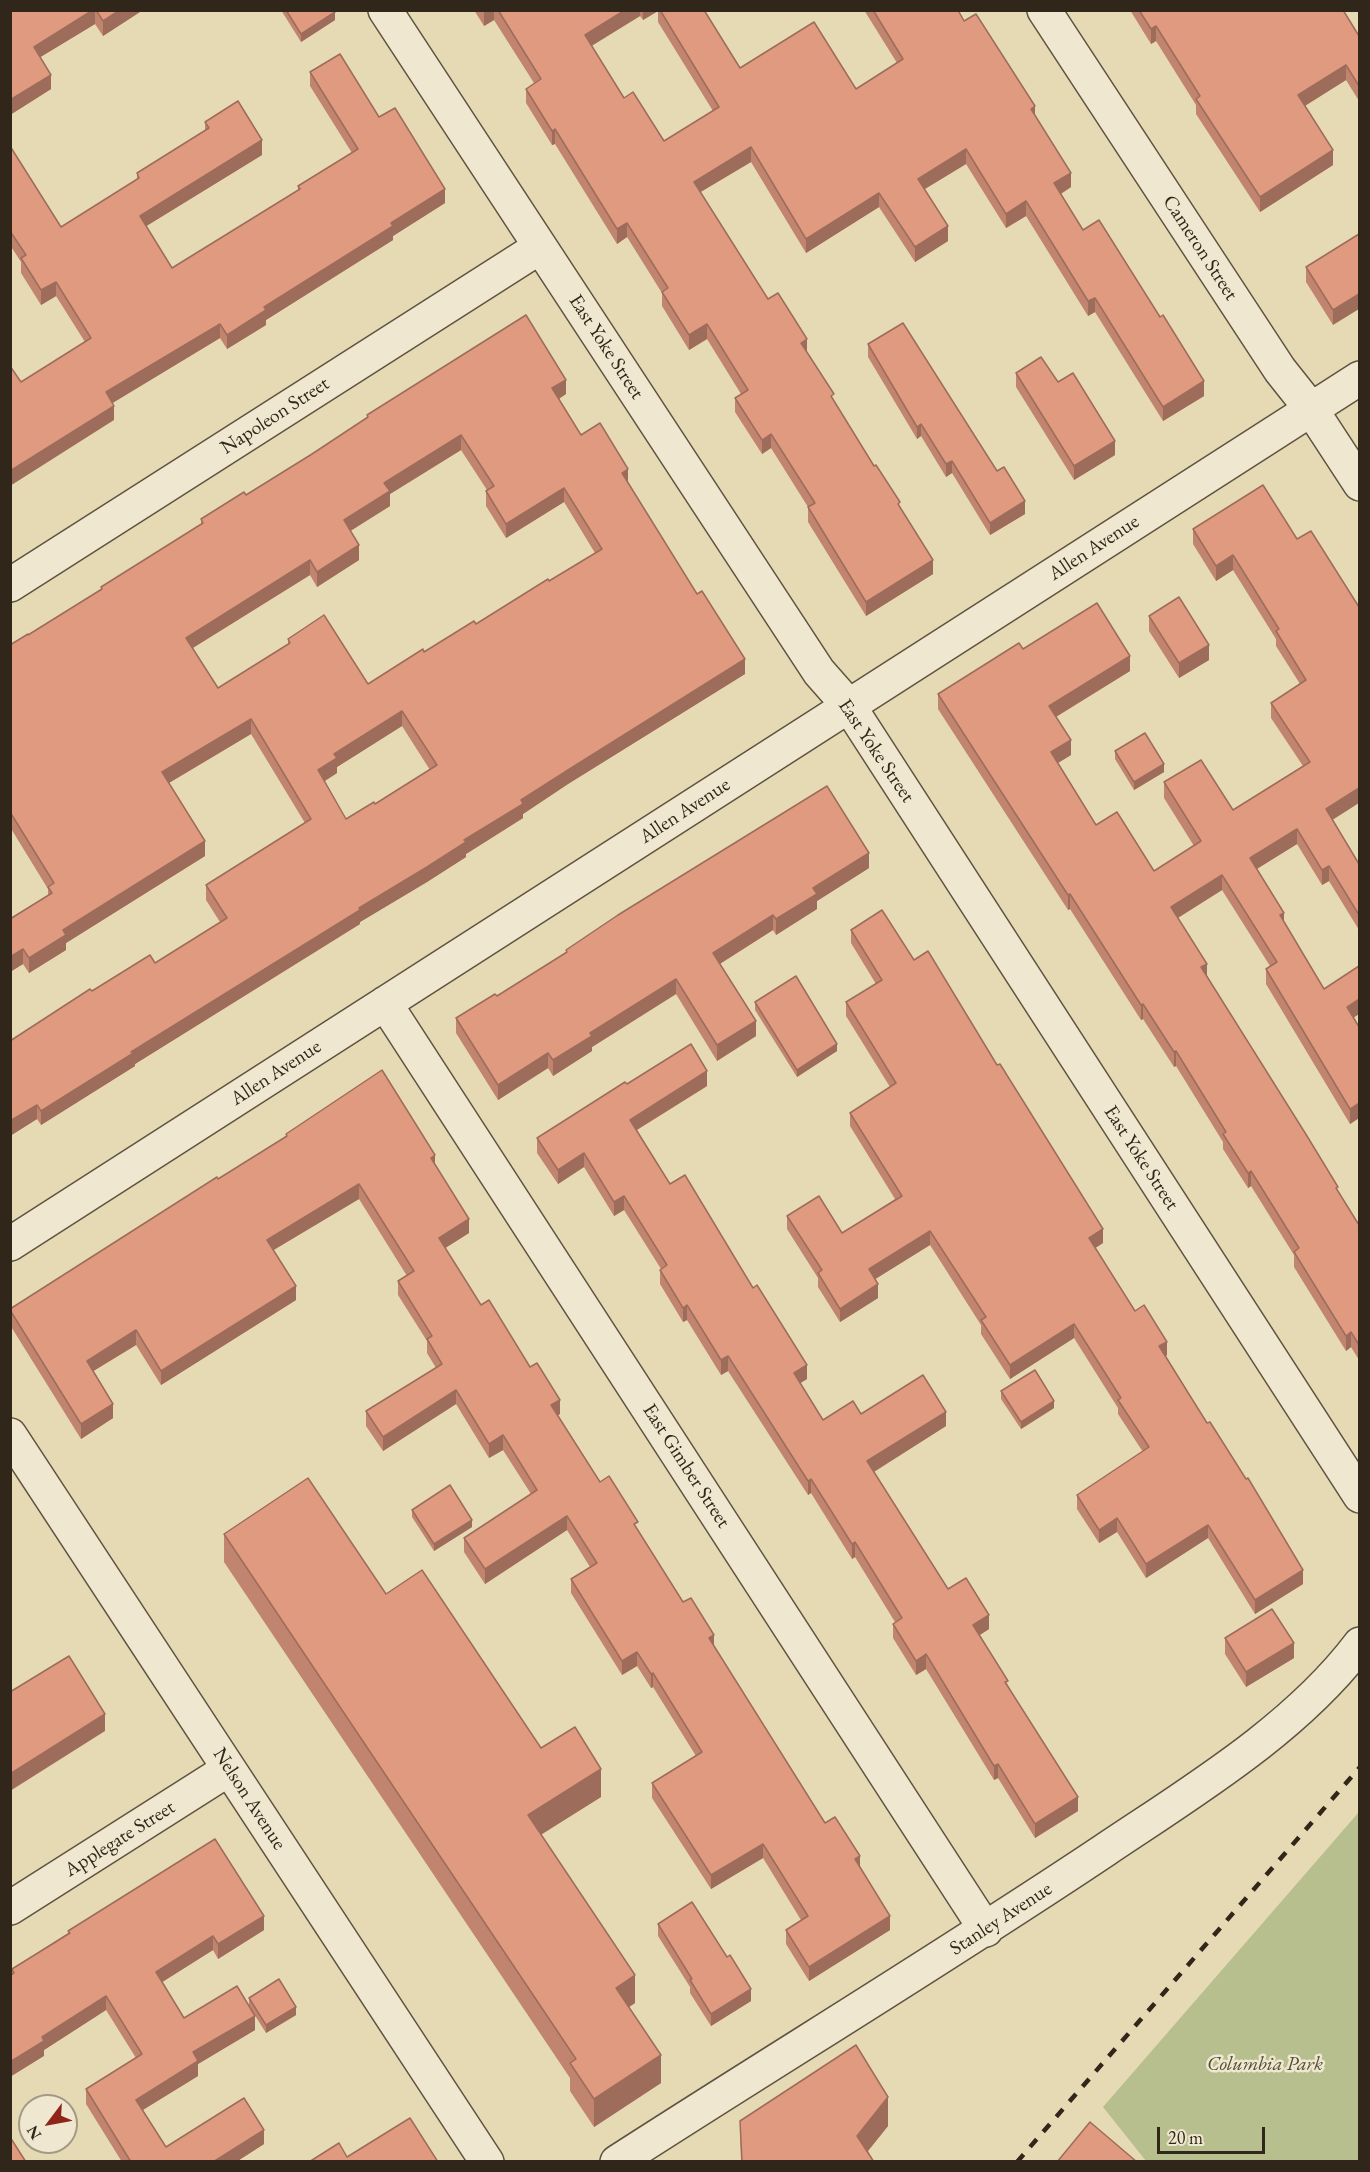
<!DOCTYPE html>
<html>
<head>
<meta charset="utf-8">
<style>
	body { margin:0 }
	#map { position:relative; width:1370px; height:2172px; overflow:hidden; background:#e6dab5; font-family:"EB Garamond",serif }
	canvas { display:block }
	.frame { position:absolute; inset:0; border:12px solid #302619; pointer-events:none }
	.north { position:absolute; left:18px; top:2094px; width:60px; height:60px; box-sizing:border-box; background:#efe7cf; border:2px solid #a39a86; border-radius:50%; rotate:238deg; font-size:16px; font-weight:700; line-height:24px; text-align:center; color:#302619 }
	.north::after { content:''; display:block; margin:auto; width:21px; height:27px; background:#8f2418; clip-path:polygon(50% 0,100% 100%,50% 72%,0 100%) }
	.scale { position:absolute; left:1157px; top:2127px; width:108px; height:27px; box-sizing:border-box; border:3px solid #302619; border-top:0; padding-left:8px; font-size:18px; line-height:21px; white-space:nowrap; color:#302619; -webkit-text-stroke:4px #efe7cf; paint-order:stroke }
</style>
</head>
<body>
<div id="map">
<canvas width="1370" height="2172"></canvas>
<div class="frame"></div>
<div class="north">N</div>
<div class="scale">20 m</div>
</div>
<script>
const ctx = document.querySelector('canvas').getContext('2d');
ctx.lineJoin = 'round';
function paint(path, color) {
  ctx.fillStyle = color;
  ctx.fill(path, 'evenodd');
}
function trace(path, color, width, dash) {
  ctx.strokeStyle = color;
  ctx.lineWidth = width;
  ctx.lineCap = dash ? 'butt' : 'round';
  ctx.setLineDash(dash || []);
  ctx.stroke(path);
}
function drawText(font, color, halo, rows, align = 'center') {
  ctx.font = font + ' "EB Garamond",serif';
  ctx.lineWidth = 5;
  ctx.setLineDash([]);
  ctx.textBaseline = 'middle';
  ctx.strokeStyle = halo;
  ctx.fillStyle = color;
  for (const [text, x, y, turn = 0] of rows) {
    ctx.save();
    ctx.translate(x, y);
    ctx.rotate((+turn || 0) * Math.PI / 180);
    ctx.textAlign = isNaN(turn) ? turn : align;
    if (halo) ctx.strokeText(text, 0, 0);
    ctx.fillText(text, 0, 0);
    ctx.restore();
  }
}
const green = new Path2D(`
	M1359 1812V2161H1146L1103 2107Z`);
const minor = new Path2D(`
	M385 10 819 672 849 706 1360 1496
	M1044 10 1280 370 1311 409 1360 484
	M10 585 540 247
	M385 1003 986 1930
	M10 1244 1360 378
	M10 1435 487 2162
	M10 1908 229 1769
	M617 2162C780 2057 945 1957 1105 1850 1193 1791 1296 1729 1360 1644`);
const rail = new Path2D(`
	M1017 2162 1360 1767`);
const wall = new Path2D(`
	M10 10H143L103 36 95 24 40 57 51 89 10 115Z
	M281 10H334L335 20 301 42Z
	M474 10H704L740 68 856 89 897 63 864 10H958L964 21 1035 115 1071 187 1061 194 1083 230 1204 396 1163 421 1095 312 1088 316 1026 216 1006 228 966 164 925 189 948 241 915 262 879 207 806 253 751 162 700 192 768 299 807 352 834 401 900 507 933 574 866 616 808 522V507L771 448 762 454 735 412V398L741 394 707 339 689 350 662 306V293L627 237 617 244 555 144 552 145 526 103V89L534 83 494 20 484 26ZM658 11V22L713 111 664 141 624 98 591 46 640 16 643 20Z
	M1130 10H1343L1359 36V35V101L1346 80 1305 106 1333 165 1260 212 1196 114V105L1156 41 1151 44Z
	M310 72 379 117 445 203 393 236V240L266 320V325L227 349 220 338 112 403 114 420 21 382 85 342 56 296 41 305 21 273V262L10 245V146L61 227 137 179V173L205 130V122L262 155 146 226 172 268 298 190V186L352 153 310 86Z
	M1359 234 1333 325 1306 282V267Z
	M868 344 997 471 1025 514 990 535 952 473 946 477 921 436 917 439 868 357Z
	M1016 373 1058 382 1115 455 1074 480 1016 387Z
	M566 394 559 399 581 435 628 483 745 674 568 784 523 814V818L466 854V857L427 882 360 922V924L135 1064V1066L41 1125 37 1119 10 1136 92 991 155 963 220 922 206 900V885L305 823 251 734 169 783 205 856 66 943V950L29 973 23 964 10 972 48 896V889L10 827V645L28 635 101 589V587L201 524V519L246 495 312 454 367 418V415ZM461 450 487 490 486 491V506L506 538 564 502 595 553 476 624 368 684 288 639V644L218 688 193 648 310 575 317 587 359 560 350 531 390 506V494ZM402 726 430 770 375 804 346 819 325 781 337 773V767Z
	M1193 529 1297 539 1333 820 1359 864V930L1329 881 1322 885 1297 844 1257 869 1284 922 1324 989 1359 1014 1354 1017 1359 1027V1118L1350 1124 1266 984V969L1270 966 1222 890 1178 918 1207 976 1359 1225V1360L1351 1347 1346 1351 1294 1267V1255L1251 1186 1248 1188 1223 1149V1142L1176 1066 1174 1067 1143 1019 1141 1020 1070 909 1068 910 938 709V694L1023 649 1130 671 1056 717 1071 755 1058 763 1096 825 1154 871 1194 846 1164 798V782L1233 810 1303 766 1271 718V703L1300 684 1276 646V639L1233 570 1216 581 1193 544Z
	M1149 616 1209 660 1179 678 1149 631Z
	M1115 751 1164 772 1134 790 1115 759Z
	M869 868 817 901V909L776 935 773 930 720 964 756 1036 717 1061 676 994 592 1047V1051L553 1076 548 1068 498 1100 456 1033V1018L497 996 566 953V950Z
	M851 930 914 960 1103 1243 1095 1248 1135 1311 1167 1355 1166 1356 1303 1584 1255 1614 1208 1538 1146 1578 1117 1532 1099 1543 1077 1509V1495L1143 1452 1118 1414V1408L1074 1338 1010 1379 981 1334V1325L930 1245 875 1279 878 1298 840 1322 818 1287V1278L787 1229V1216L842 1233 895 1199 850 1126V1113L890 1087 846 1016V1002L876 984 851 943Z
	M755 1002 837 1051 797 1077 755 1010Z
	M627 1084 707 1086 637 1130 670 1184 807 1379 800 1383 823 1420 861 1414 946 1426 874 1472 948 1589 989 1629 980 1635 1078 1811 1035 1838 998 1778 994 1780 926 1669 916 1675 893 1638V1624L895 1622 855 1557 852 1559 811 1493 808 1495 728 1371 721 1375 687 1320 683 1322 660 1284V1270L661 1269 624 1210 614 1216 584 1167 558 1184 537 1153V1138Z
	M286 1134 435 1166 469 1233 445 1248 481 1305 560 1414 558 1415 600 1482 638 1530 683 1602 714 1646 825 1823 860 1867 890 1930 809 1981 786 1944V1930L801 1920 763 1858 711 1889 652 1798V1783L696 1756 653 1687 651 1688 637 1666 622 1675 571 1593V1579L590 1567 567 1530 485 1584 464 1552V1538L531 1494 503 1450 489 1458 456 1404 383 1451 366 1426V1411L436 1368 427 1353V1341L398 1295V1281L407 1276 359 1199 273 1250 296 1300 161 1385 136 1345 93 1371 113 1418 81 1439 10 1325V1309L286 1137Z
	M1001 1391 1054 1408 1021 1429 1001 1399Z
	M412 1510 472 1527 434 1551 412 1517Z
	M224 1534 386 1594 541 1748 601 1797 541 1834 635 2003 628 2007 661 2083 594 2127 570 2091V2078L224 1562Z
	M1225 1638 1294 1658 1246 1687 1225 1654Z
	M658 1924 751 2001 711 2026 690 1993V1987L658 1936Z
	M264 1930 218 1959 213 1950 162 1982 184 2018 255 2030 198 2064V2076L143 2110 166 2147 264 2144 236 2162H122L86 2104V2089L136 2058 106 2010 44 2050V2056L12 1975V1969L68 1933V1931Z
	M249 1998 296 2015 266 2033 249 2006Z
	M740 2121 888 2126 868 2151 874 2162H741Z`);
const shadedWall = new Path2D(`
	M93 10H95V24L34 61V47Z
	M120 10H143L103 36V21Z
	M486 10H494V20L484 26V12Z
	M625 10H640V16L585 50V35Z
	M643 10H658V11L643 20Z
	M335 12V20L301 42V34Z
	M1156 26V41L1151 44V29Z
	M1346 65V80L1298 110V95Z
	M51 75V89L10 115V100Z
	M1035 106V120L1031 109Z
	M555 129V144L552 145V131Z
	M262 140V155L140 230V216Z
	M751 147V162L694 196V182Z
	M966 149V164L918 193V179Z
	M1333 150V165L1260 212V197Z
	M1071 173V187L1054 198V183Z
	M445 189V203L393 236V240L266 320V325L227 349V335L264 307 391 223Z
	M879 193V207L806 253V239Z
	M1026 201V216L1006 228V214Z
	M627 223V237L617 244V229Z
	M948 226V241L915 262V247Z
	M56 282V296L41 305V290Z
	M1359 294V309L1333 325V310Z
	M1095 298V312L1088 316V301Z
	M220 324V338L106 407V392Z
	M707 324V339L689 350V335Z
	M807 339V354L801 343Z
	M566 380V394L552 403V388Z
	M1204 381V396L1163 421V407Z
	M114 406V420L10 486V471Z
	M921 424V436L917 439V427Z
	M771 434V448L762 454V440Z
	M461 435V450L390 494V506L344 535V520L384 483Z
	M1115 441V455L1074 480V466Z
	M952 461V473L946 477V464Z
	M628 469V483L622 473Z
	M564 488V502L506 538V524Z
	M1025 501V514L990 535V523Z
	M359 545V560L317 587V572Z
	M1233 555V570L1216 581V566Z
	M310 560V575L186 652V638Z
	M933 560V574L866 616V602Z
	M1209 645V660L1179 678V663Z
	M1130 656V671L1049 721V706Z
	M745 659V674L568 784 523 814V818L466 854V857L427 882 360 922V924L135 1064V1066L41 1125V1111L131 1052 464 840 521 800 568 770Z
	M402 711V726L337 767V773L318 785V770L334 754Z
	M251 719V734L162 787V772Z
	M1071 740V755L1051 767V752Z
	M1164 764V772L1134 790V782Z
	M1359 788V803L1326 824V809Z
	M1297 829V844L1250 873V858Z
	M205 841V856L66 943V950L29 973V958L63 930Z
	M869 853V868L817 901V909L776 935V919L813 888Z
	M1329 866V881L1322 885V870Z
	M1222 875V890L1171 922V907Z
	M1070 894V909L1068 910V895Z
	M1284 913V928L1280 915Z
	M773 915V930L713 968V953Z
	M23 949V964L10 972V957Z
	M1207 964V979L1201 967Z
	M676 979V994L592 1047V1051L553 1076V1060L590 1033Z
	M1359 999V1014L1347 1022V1007Z
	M1143 1004V1019L1141 1020V1005Z
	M756 1021V1036L717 1061V1045Z
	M837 1044V1051L797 1077V1070Z
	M1176 1051V1066L1174 1067V1052Z
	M548 1053V1068L498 1100V1085Z
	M707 1071V1086L630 1134V1120Z
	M1359 1103V1118L1350 1124V1109Z
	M37 1105V1119L10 1136V1121Z
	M584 1153V1167L558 1184V1170Z
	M435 1155V1170L431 1158Z
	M1251 1171V1186L1248 1188V1173Z
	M359 1184V1199L267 1254V1240Z
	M624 1196V1210L614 1216V1202Z
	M469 1219V1233L439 1252V1238Z
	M1103 1229V1243L1089 1252V1238Z
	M930 1231V1245L869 1283V1269Z
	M878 1284V1298L840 1322V1309Z
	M296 1286V1300L161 1385V1371Z
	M687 1305V1320L683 1322V1308Z
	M1074 1324V1338L1010 1379V1365Z
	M136 1330V1345L87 1375V1361Z
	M1351 1332V1347L1346 1351V1336Z
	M1167 1342V1355L1159 1360V1346Z
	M728 1356V1371L721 1375V1360Z
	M807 1365V1379L794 1387V1373Z
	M456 1390V1404L383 1451V1437Z
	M560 1400V1414L551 1419V1405Z
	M1054 1401V1408L1021 1429V1422Z
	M113 1404V1418L81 1439V1424Z
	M946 1412V1426L867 1476V1461Z
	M503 1435V1450L489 1458V1444Z
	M811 1479V1493L808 1495V1481Z
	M567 1516V1530L485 1584V1569Z
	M1117 1518V1532L1099 1543V1530Z
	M472 1520V1527L434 1551V1544Z
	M1208 1525V1538L1146 1578V1564Z
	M855 1542V1557L852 1559V1544Z
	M1303 1570V1584L1255 1614V1600Z
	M989 1615V1629L973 1639V1625Z
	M714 1635V1649L709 1638Z
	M1294 1643V1658L1246 1687V1672Z
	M637 1652V1666L622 1675V1661Z
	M926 1654V1669L916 1675V1661Z
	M653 1673V1687L651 1688V1674Z
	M105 1714V1731L10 1791V1774Z
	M998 1764V1778L994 1780V1766Z
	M601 1769V1797L528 1843V1815Z
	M1078 1797V1811L1035 1838V1824Z
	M763 1844V1858L711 1889V1875Z
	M860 1856V1870L855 1859Z
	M264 1916V1930L218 1959V1944Z
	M890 1916V1930L809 1981V1967Z
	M213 1936V1950L156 1986V1972Z
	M635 1975V2003L616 2016V1988Z
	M751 1989V2001L711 2026V2014Z
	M106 1996V2010L44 2050V2056L10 2077V2062L42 2037Z
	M296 2007V2015L266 2033V2025Z
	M255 2016V2030L198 2064V2076L136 2114V2100L193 2052Z
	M661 2055V2083L594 2127V2099Z
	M888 2097V2126L859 2162 857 2136Z
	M264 2130V2144L236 2162H213Z`);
const building = new Path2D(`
	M10 10H93L34 47 51 75 10 100Z
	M96 10H120L103 21Z
	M286 10H334L335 12 301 34Z
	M498 10H625L585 35 624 98 633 92 664 141 719 107 660 10H704L740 68 814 22 856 89 903 59 873 10H958L964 21 976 14 1035 106 1031 109 1071 173 1054 183 1083 230 1099 220 1160 317 1163 315 1204 381 1163 407 1095 298 1088 301 1026 201 1006 214 966 149 918 179 948 226 915 247 879 193 806 239 751 147 694 182 768 299 778 293 807 339 801 343 834 394 831 396 874 466 876 465 900 502 898 504 933 560 866 602 808 507 815 503 771 434 762 440 735 398 748 390 707 324 689 335 662 292 668 288 627 223 617 229 555 129 552 131 526 89 541 79Z
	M1139 10H1343L1359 36V35V86L1346 65 1298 95 1333 150 1260 197 1196 99 1200 96 1156 26 1151 29Z
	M340 54 379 117 395 108 445 189 391 223 393 226 264 307 266 310 227 335 220 324 106 392 114 406 10 471V366L21 382 91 338 56 282 41 290 21 258 26 255 10 231V146L61 227 139 178 137 173 209 128 205 122 238 101 262 140 140 216 172 268 300 189 298 186 358 149 310 72Z
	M1359 234V294L1333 310 1306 267Z
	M526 315 566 380 552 388 581 435 600 423 628 469 622 473 697 594 702 591 745 659 568 770 521 800 523 804 464 840 466 842 427 867 359 908 360 910 131 1052H135L41 1111 37 1105 10 1121V1041L90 989 92 991 150 955 155 963 227 918 206 885 311 819 251 719 162 772 205 841 63 930 66 935 29 958 23 949 10 957V919L52 893 48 887 54 883 10 812V645L28 634V635L102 589 101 587 203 523 201 519 244 492 246 495 312 454 368 417 367 415ZM461 435 494 486 486 491 506 524 564 488 602 549 549 581 548 579 476 624 474 621 424 652 423 649 368 684 324 615 288 639 290 643 218 688 186 638 310 560 317 572 359 545 344 520 390 491 384 483ZM402 711 437 765 375 804 374 802 346 819 318 770 337 758 334 754Z
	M903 323 997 471 1004 467 1025 501 990 523 952 461 946 464 921 424 917 427 868 344Z
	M1041 357 1058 382 1073 373 1115 441 1074 466 1016 373Z
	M1263 485 1297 539 1311 531 1359 607V788L1326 809 1359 864V915L1329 866 1322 870 1297 829 1250 858 1284 913 1280 915 1324 989 1359 966V999L1347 1007 1359 1027V1103L1350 1109 1266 969 1277 962 1222 875 1171 907 1207 964 1201 967 1307 1136 1338 1187 1336 1188 1359 1225V1345L1351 1332 1346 1336 1294 1252 1299 1248 1251 1171 1248 1173 1223 1134 1226 1132 1176 1051 1174 1052 1143 1004 1141 1005 1070 894 1068 895 938 694 1019 643 1023 649 1097 603 1130 656 1049 706 1071 740 1051 752 1096 825 1117 812 1154 871 1201 841 1164 782 1201 760 1233 810 1310 762 1271 703 1306 680 1276 631 1279 629 1233 555 1216 566 1193 529Z
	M1179 597 1209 645 1179 663 1149 616Z
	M1145 733 1164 764 1134 782 1115 751Z
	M827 786 869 853 813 888 817 894 776 919 773 915 713 953 756 1021 717 1045 676 979 590 1033 592 1036 553 1060 548 1053 498 1085 456 1018 495 994 497 996 567 952 566 950 618 915Z
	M882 910 914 960 928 951 997 1065 1000 1064 1103 1229 1089 1238 1135 1311 1144 1305 1167 1342 1159 1346 1207 1423 1210 1422 1246 1479 1248 1478 1303 1570 1255 1600 1208 1525 1146 1564 1117 1518 1099 1530 1077 1495 1149 1447 1118 1400 1121 1398 1074 1324 1010 1365 981 1320 986 1317 930 1231 869 1269 878 1284 840 1309 818 1273 822 1270 787 1216 819 1196 842 1233 902 1196 850 1113 896 1083 846 1002 882 980 851 930Z
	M796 976 837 1044 797 1070 755 1002Z
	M691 1044 707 1071 630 1120 670 1184 685 1175 753 1288 757 1285 807 1365 794 1373 823 1420 853 1401 861 1414 923 1375 946 1412 867 1461 948 1589 966 1578 989 1615 973 1625 1008 1681 1005 1682 1078 1797 1035 1824 998 1764 994 1766 926 1654 916 1661 893 1624 902 1618 855 1542 852 1544 811 1479 808 1481 728 1356 721 1360 687 1305 683 1308 660 1270 667 1265 624 1196 614 1202 584 1153 558 1170 537 1138 625 1082 627 1084Z
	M382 1070 435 1155 431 1158 469 1219 439 1238 481 1305 489 1300 530 1367 537 1363 560 1400 551 1405 600 1482 609 1476 638 1522 634 1524 683 1602 691 1598 714 1635 709 1638 825 1823 835 1817 860 1856 855 1859 890 1916 809 1967 786 1930 808 1916 763 1844 711 1875 652 1783 702 1752 653 1673 651 1674 637 1652 622 1661 571 1579 597 1563 567 1516 485 1569 464 1538 537 1490 503 1435 489 1444 456 1390 383 1437 366 1411 442 1364 427 1339 432 1336 398 1281 414 1271 359 1184 267 1240 296 1286 161 1371 136 1330 87 1361 113 1404 81 1424 10 1310V1309L217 1177 218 1179 287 1136 286 1134Z
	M1035 1370 1054 1401 1021 1422 1001 1391Z
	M308 1478 386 1594 422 1570 541 1748 575 1727 601 1769 528 1815 635 1975 616 1988 661 2055 594 2099 570 2063 576 2059 224 1534Z
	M450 1485 472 1520 434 1544 412 1510Z
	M1272 1609 1294 1643 1246 1672 1225 1638Z
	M69 1656 105 1714 10 1774V1692Z
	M215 1839 264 1916 218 1944 213 1936 156 1972 184 2018 237 1986 255 2016 193 2052 198 2061 136 2100 166 2147 244 2098 264 2130 213 2162H131L86 2089 142 2054 106 1996 42 2037 44 2041 10 2062V1976L14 1973 12 1969 70 1933 68 1931Z
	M692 1902 727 1957 730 1955 751 1989 711 2014 690 1980 692 1979 658 1924Z
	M279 1979 296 2007 266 2025 249 1998Z
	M856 2045 888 2097 857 2136 874 2162H742L740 2121Z
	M410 2118 438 2162H309L339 2143 347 2157Z
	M1090 2122 1137 2162H1057Z
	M10 2137 26 2162H10Z`);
const streetNames = [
	["Cameron Street",1200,248,57],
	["East Yoke Street",606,347,57],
	["Napoleon Street",275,416,-33],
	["Allen Avenue",1094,548,-33],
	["East Yoke Street",876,751,56],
	["Allen Avenue",685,811,-33],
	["Allen Avenue",276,1073,-33],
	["East Yoke Street",1141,1158,57],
	["East Gimber Street",686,1466,57],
	["Nelson Avenue",249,1799,57],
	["Applegate Street",120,1839,-32],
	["Stanley Avenue",1001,1919,-33]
];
const parkNames = [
	["Columbia Park",1265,2065]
];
paint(green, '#b6bf8d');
trace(minor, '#5e5340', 36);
trace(minor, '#efe7cf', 33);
trace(rail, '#302619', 4.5, [10, 10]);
paint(wall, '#c1846e');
paint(shadedWall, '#9d6c5a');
paint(building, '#e09a80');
trace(building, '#9d6c5a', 1.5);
drawText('20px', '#302619', '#efe7cf', streetNames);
drawText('italic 20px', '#524c36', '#efe7cf', parkNames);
</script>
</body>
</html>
